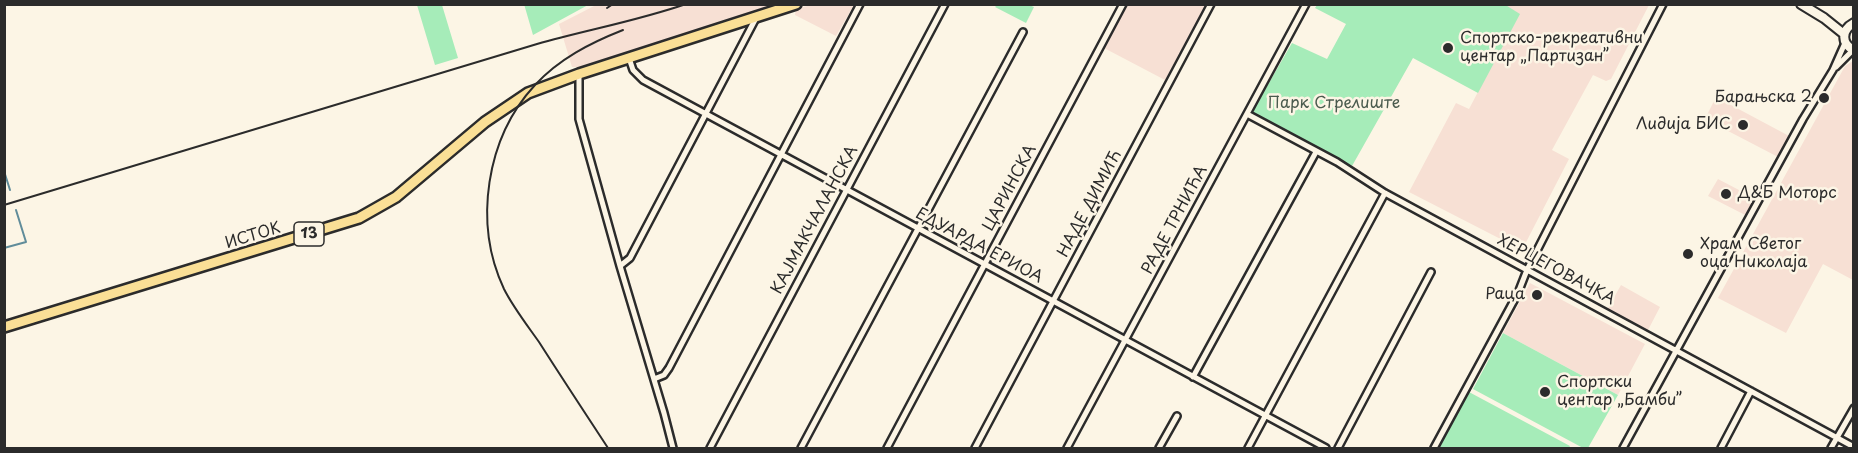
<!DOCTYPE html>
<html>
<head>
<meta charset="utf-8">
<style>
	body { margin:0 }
	#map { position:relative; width:1858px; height:453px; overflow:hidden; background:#fcf5e5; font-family:"Playpen Sans",sans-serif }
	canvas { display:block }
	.frame { position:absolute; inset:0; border:6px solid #2b2b2b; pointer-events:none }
</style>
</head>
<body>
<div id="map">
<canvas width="1858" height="453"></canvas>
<div class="frame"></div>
</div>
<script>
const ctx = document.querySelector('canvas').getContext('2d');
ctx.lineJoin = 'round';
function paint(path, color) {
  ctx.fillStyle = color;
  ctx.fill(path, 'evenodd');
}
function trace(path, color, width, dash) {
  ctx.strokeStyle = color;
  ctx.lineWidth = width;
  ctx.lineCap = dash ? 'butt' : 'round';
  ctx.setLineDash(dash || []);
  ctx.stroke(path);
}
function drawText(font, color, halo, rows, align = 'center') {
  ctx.font = font + ' "Playpen Sans",sans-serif';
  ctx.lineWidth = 5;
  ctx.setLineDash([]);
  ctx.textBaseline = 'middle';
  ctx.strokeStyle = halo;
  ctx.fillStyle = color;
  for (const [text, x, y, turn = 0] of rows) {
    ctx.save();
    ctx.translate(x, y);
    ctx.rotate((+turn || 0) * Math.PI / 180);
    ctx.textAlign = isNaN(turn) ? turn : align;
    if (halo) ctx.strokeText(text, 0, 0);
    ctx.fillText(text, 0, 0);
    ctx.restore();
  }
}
const built = new Path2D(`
	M596 5V4L774 5 583 67H572L559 24Z
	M813 5H854L836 36 795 15 796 8Z
	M1127 5H1206L1165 80 1104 48Z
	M1504 5H1649L1611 79 1606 81 1593 75 1552 150 1569 159 1522 250 1409 192 1456 103 1469 109 1519 14Z
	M1853 61V280L1823 264 1786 333 1718 298 1845 66Z
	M1716 97 1791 137 1780 158 1705 119Z
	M1718 179 1758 200 1749 217 1708 196Z
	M1530 283 1645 344 1618 395 1503 333Z
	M1621 285 1660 307 1647 332 1607 310Z`);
const green = new Path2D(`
	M524 4H588V5L533 35Z
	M1504 4 1520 14 1478 93 1413 58 1352 166 1252 112 1292 43 1327 59 1346 24 1315 8 1317 5Z
	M417 5H442L458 58 435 65Z
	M1029 5 1034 7 1026 23 995 7 997 5Z
	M1503 333 1618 395 1588 448H1583L1473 389Z
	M1469 392 1570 446 1569 448H1439Z`);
const stream = new Path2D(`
	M4 171 10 190
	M4 248 26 242 16 210`);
const minor = new Path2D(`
	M629 58 633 70 643 80 1326 448
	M1836 67 1853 50
	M579 74V119L620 266 664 413 673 448
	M1247 114 1337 162 1385 193 1854 447
	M620 266 630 258 756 18
	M1193 377 1316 152
	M654 379 664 375 669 368 860 4
	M710 448 945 4
	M801 448 1023 32
	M887 448 1123 4
	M975 448 1211 4
	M1067 448 1306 4
	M1159 448 1177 416
	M1248 448 1385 193
	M1338 448 1431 272
	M1434 448 1518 293 1527 270 1663 4
	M1623 448 1803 119 1833 70 1845 43
	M1721 448 1751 391
	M1831 448 1854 408`);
const secondary = new Path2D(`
	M1801 4 1824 18 1844 34
	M1854 23C1841 30 1841 44 1854 50`);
const primary = new Path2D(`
	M4 327 359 218 396 197 485 122 528 93 579 74 796 4`);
const rail = new Path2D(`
	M607 8 613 4
	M4 205 537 44C586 30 637 21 686 4
	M608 448C585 413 562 378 539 342 527 325 513 307 504 289 473 223 486 138 535 85 559 59 590 43 623 30`);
const markers = [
	[1448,48,6,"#2b2b2b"],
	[1824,98,6,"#2b2b2b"],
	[1743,125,6,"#2b2b2b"],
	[1726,194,6,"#2b2b2b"],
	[1688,254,6,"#2b2b2b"],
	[1537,295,6,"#2b2b2b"],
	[1545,392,6,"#2b2b2b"]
];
const shields = [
	[309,234,30]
];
const shieldNames = [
	["13",309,234]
];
const poiNames = [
	["Спортско-рекреативни",1460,39],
	["центар „Партизан”",1460,57],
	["Барањска 2",1812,98,"right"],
	["Лидија БИС",1731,125,"right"],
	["Д&Б Моторс",1738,194],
	["Храм Светог",1700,245],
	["оца Николаја",1700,263],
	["Раца",1525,295,"right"],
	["Спортски",1557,383],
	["центар „Бамби”",1557,401]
];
const parkNames = [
	["Парк Стрелиште",1334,104]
];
const streetNames = [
	["ЦАРИНСКА",1010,188,-62],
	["НАДЕ ДИМИЋ",1090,204,-62],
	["КАЈМАКЧАЛАНСКА",815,220,-62],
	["РАДЕ ТРНИЋА",1175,220,-62],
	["ИСТОК",253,236,-17],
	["ЕДУАРДА ЕРИОА",979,246,28],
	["ХЕРЦЕГОВАЧКА",1556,270,28]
];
paint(built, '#f7e0d4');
paint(green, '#a6ecb9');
trace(stream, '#608c9a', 2);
trace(minor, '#2b2b2b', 10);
trace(secondary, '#2b2b2b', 12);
trace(primary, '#2b2b2b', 14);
trace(minor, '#fcf5e5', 5);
trace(secondary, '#fcf5e5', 8);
trace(primary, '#fadf96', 9);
trace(rail, '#2b2b2b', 2);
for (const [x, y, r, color] of markers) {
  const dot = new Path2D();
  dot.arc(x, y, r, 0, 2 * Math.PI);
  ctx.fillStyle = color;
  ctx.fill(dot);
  trace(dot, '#fcf5e5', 2);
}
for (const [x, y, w] of shields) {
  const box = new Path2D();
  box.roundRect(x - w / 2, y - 12, w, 24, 4.5);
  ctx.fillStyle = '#fcf5e5';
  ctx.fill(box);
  trace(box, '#2b2b2b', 1.5);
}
drawText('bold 15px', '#2b2b2b', null, shieldNames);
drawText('16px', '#2b2b2b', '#fcf5e5', poiNames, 'left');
drawText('16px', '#4a5b4e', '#fcf5e5', parkNames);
drawText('16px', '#2b2b2b', '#fcf5e5', streetNames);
</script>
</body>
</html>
